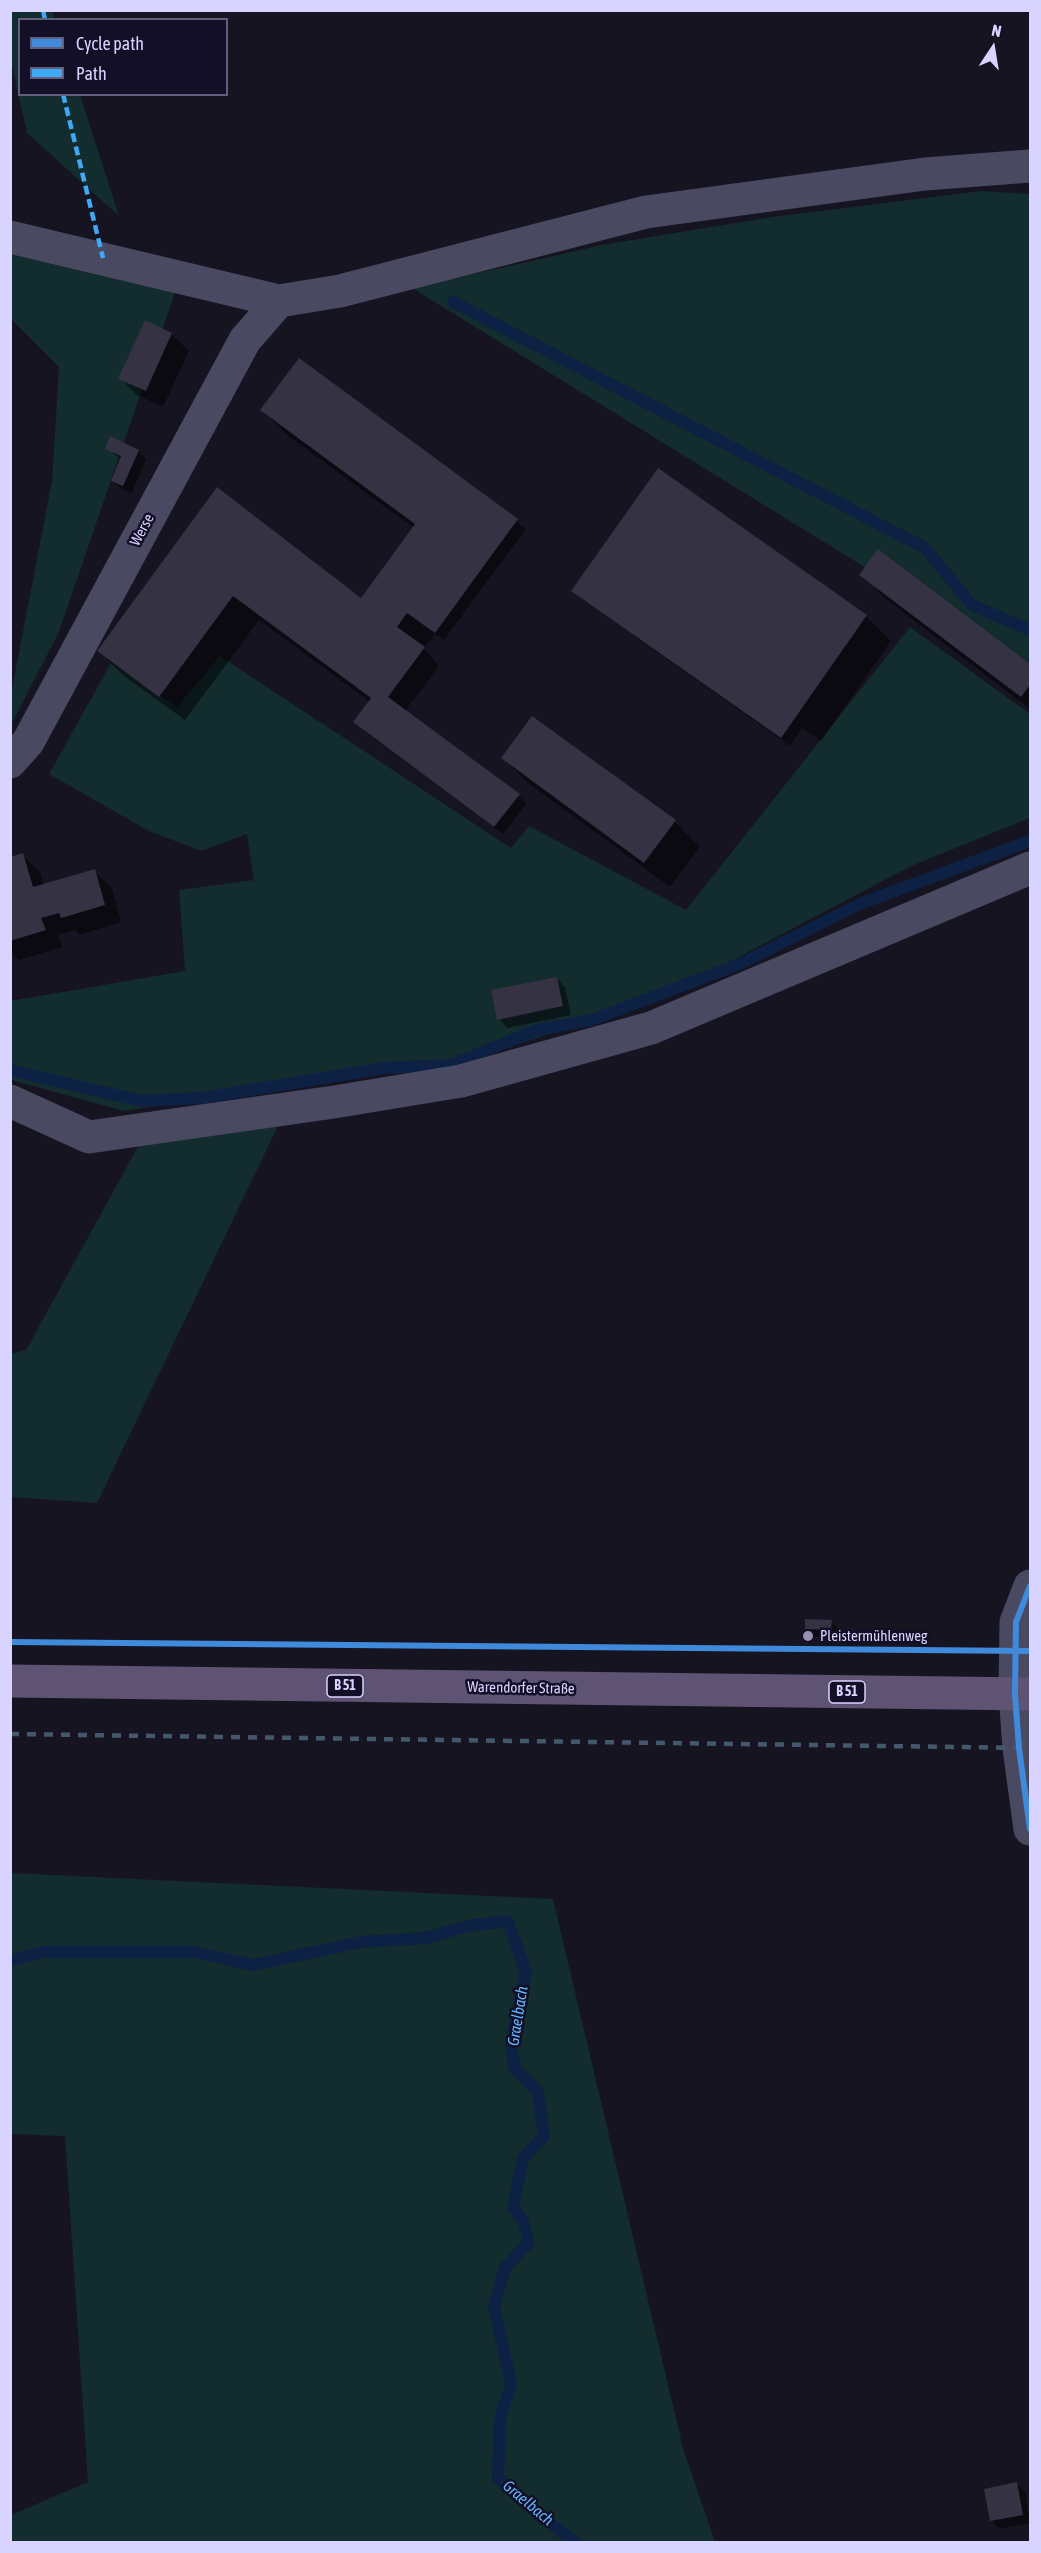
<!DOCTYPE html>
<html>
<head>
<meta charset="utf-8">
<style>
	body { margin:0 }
	#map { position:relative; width:1041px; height:2553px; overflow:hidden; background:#161421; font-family:"Asap Condensed",sans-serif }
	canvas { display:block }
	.frame { position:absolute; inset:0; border:12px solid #d9d4ff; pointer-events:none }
	.legend { position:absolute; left:18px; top:18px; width:210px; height:78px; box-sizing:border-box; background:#130f26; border:2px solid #625e7d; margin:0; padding:8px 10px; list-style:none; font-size:18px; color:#d9d4ff }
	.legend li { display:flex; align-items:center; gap:12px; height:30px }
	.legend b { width:30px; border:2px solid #625e7d }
	.north { position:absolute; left:963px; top:18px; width:60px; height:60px; -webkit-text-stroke:4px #130f26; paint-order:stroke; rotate:12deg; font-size:16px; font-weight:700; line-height:24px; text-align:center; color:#d9d4ff }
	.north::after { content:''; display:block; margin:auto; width:21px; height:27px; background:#d9d4ff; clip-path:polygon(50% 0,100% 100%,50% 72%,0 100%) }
</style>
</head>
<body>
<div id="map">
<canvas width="1041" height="2553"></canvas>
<div class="frame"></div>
<ul class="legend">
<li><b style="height:8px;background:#408adc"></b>Cycle path</li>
<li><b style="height:8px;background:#3fa9f5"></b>Path</li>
</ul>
<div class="north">N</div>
</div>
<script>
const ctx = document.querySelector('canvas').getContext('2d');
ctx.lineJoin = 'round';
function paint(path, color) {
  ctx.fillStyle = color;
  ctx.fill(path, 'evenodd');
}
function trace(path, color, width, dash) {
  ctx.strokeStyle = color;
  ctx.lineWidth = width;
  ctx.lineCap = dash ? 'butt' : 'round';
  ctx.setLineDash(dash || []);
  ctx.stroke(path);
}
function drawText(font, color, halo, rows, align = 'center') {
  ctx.font = font + ' "Asap Condensed",sans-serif';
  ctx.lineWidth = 5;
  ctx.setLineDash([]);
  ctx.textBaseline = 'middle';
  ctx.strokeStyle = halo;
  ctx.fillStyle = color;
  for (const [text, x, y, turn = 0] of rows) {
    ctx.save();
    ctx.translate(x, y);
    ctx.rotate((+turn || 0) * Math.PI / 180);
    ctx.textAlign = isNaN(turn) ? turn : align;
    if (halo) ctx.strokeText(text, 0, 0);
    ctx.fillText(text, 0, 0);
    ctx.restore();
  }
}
const green = new Path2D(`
	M10 11H52L55 19 20 20V94L80 95 119 216 27 133 11 62Z
	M981 191 1030 194V669L412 288 602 245 772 217Z
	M11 253 177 287 59 632 11 725V694L52 481 59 367 11 319Z
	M910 627 1030 714V818L911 866 654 1002 475 1057 124 1111 11 1080 10 1001 185 971 179 890 254 880 247 834 201 851 149 831 49 774 111 663 177 707 220 656 511 848 529 826 686 910Z
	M278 1126 97 1503 11 1497 10 1354 26 1350 141 1141Z
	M11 1873 553 1899 683 2448 715 2542H11V2515L88 2482 65 2136 11 2134Z`);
const shadow = new Path2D(`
	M171 334 189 351 163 407 137 395 120 378Z
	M262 410 490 500 526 529 444 640 435 634 424 649 439 666 405 711 527 803 503 834 363 730 355 722 370 702 259 620 185 720 124 676 99 651 217 489 361 601 414 528 287 435Z
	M107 448 138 451 146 459 132 493 121 489 113 480 122 460Z
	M658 470 866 616 891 641 821 741 802 728 790 746 582 599 573 591Z
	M879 551 1030 666V709L886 599 861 574Z
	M532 718 675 822 700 847 670 887 528 783 503 758Z
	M22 855 40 872 44 886 94 871 112 888 121 922 79 935 75 930 58 935 62 947 19 960 10 952V858Z
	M557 979 565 987 571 1015 507 1028 499 1019Z
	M831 1621 839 1630V1637H815L807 1628Z
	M1016 2484 1025 2492 1030 2523 1000 2529 991 2521Z`);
const stream = new Path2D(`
	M453 302 925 548 972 605 1030 630
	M10 1070 141 1101 202 1098 385 1068 450 1065 537 1030 592 1020 740 964 862 903 1030 841
	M10 1961 42 1952H193L253 1965 361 1942 426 1938 467 1926 507 1921 526 1971 511 2044 515 2069 538 2092 544 2136 523 2158 513 2207 522 2219 529 2242 505 2268 494 2306 511 2385 500 2418 498 2478 540 2516 575 2542`);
const building = new Path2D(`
	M145 320 172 333 146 391 118 379Z
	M299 358 518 519 435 633 407 613 397 627 425 647 388 697 520 794 494 827 353 722 371 698 233 596 159 697 97 651 217 487 370 605 361 598 415 524 260 410Z
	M110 436 139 450 123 486 111 481 121 456 105 449Z
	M658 468 867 615 781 738 571 591Z
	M878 549 1030 664V685L1021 697 859 575Z
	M532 716 676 820 644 863 501 758Z
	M23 853 33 887 95 869 105 905 61 918 59 913 41 918 46 930 10 941V857Z
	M557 977 563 1006 497 1020 491 990Z
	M805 1619 832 1620 831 1630 805 1629Z
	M1017 2482 1023 2515 990 2521 984 2489Z`);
const minor = new Path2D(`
	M10 237 279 301 340 291 646 212 925 174 1030 166
	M10 762 28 742 245 340 279 301
	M10 1101 89 1137 334 1102 461 1081 651 1028 1030 868
	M1030 1586 1016 1622 1015 1694 1019 1748 1030 1829`);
const major = new Path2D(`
	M10 1681 1030 1694`);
const rail = new Path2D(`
	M10 1734 1030 1748`);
const quiet = new Path2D(`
	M43 10 45 20
	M63 94 103 258`);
const cycleway = new Path2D(`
	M1030 1586 1016 1622 1015 1694 1019 1748 1030 1829
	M10 1642 1030 1651`);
const markers = [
	[808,1636,6,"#9591b1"]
];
const shields = [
	[345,1686,36],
	[847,1692,36]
];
const shieldNames = [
	["B 51",345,1686],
	["B 51",847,1692]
];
const streetNames = [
	["Werse",142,530,-62],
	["Warendorfer Straße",521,1688,1]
];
const poiNames = [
	["Pleistermühlenweg",820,1636]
];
const waterNames = [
	["Graelbach",518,2016,-81],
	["Graelbach",528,2503,40]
];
paint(green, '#132c2d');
paint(shadow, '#0007');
trace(stream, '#0d2144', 12);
paint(building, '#343243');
trace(minor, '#4a4962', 33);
trace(major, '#5e5373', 33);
trace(rail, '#43596b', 4.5, [9, 8]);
trace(quiet, '#3fa9f5', 4.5, [9, 4.5]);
trace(cycleway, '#408adc', 6);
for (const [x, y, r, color] of markers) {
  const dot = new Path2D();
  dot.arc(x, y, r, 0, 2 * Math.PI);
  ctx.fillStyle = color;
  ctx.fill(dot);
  trace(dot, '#130f26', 2);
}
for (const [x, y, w] of shields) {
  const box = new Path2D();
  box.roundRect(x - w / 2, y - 11, w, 22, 4.5);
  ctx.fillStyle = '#130f26';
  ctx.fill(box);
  trace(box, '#d9d4ff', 1.5);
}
drawText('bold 14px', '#d9d4ff', null, shieldNames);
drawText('15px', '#d9d4ff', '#130f26', streetNames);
drawText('15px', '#d9d4ff', '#130f26', poiNames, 'left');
drawText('italic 16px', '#62b6ff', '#130f26', waterNames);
</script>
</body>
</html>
